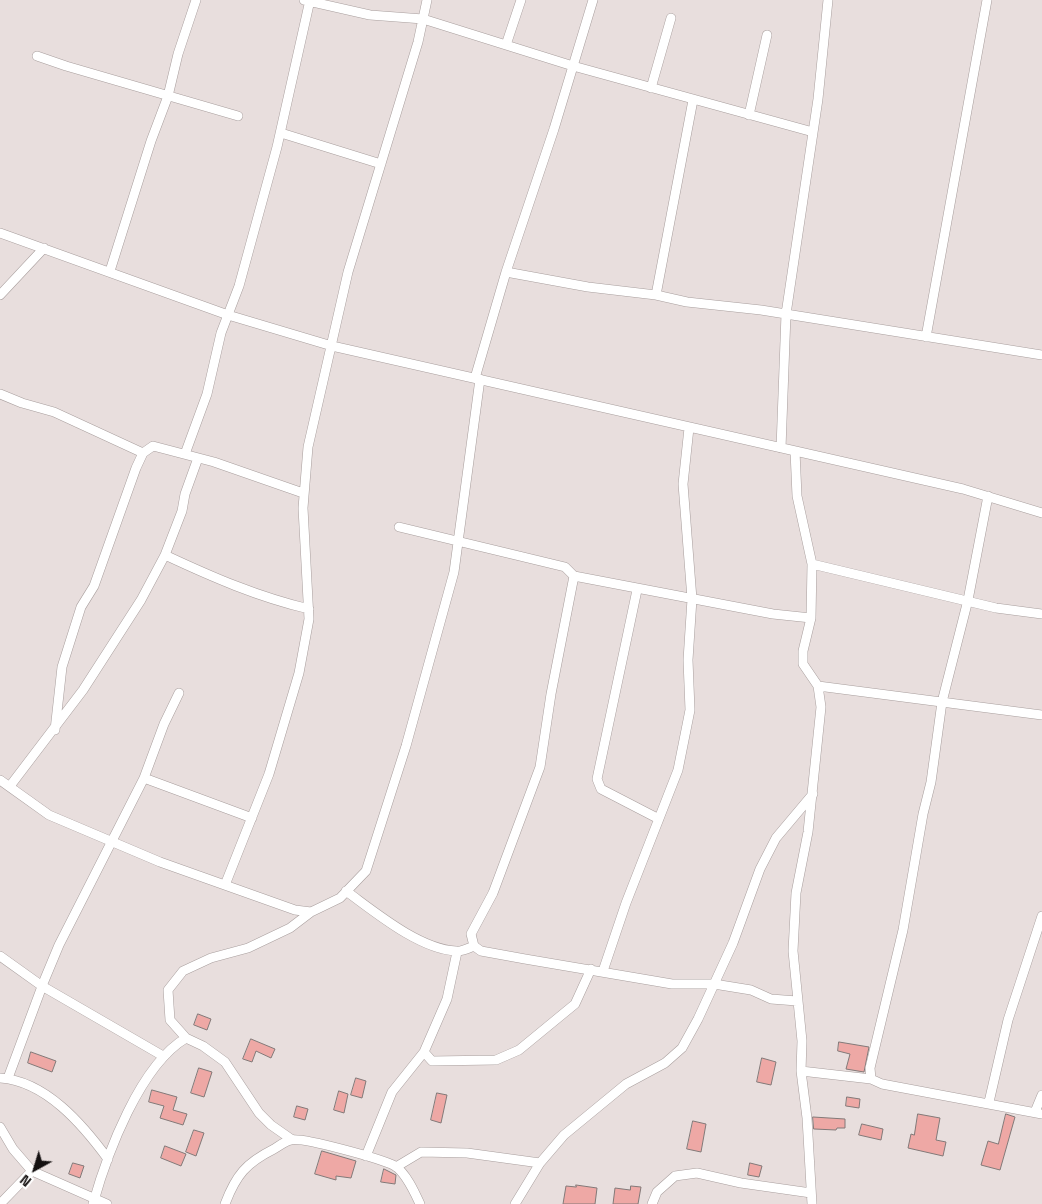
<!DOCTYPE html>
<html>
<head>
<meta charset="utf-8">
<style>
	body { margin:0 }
	#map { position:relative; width:1042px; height:1204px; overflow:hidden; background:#e8dedd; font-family:"Space Grotesk",sans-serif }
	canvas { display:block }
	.north { position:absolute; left:10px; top:1144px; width:50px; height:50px; -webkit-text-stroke:4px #fff; paint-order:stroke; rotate:219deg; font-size:14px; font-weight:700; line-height:20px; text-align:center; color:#151111 }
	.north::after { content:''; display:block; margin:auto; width:18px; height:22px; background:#151111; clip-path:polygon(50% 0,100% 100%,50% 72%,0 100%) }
</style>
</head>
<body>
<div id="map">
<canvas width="1042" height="1204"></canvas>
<div class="north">N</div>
</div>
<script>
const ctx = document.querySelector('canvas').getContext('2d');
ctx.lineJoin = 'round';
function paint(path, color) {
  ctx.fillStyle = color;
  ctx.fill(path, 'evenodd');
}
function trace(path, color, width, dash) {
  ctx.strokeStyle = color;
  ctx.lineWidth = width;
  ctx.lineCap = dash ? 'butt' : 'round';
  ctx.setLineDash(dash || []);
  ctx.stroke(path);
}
const building = new Path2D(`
	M198 1014 211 1019 207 1030 194 1025Z
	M251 1039 275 1049 271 1058 256 1051 252 1062 243 1059Z
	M839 1042 869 1047 864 1072 846 1069 850 1054 838 1051Z
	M31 1052 56 1061 52 1072 28 1063Z
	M762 1058 776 1062 771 1085 757 1082Z
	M199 1068 212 1072 204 1097 191 1093Z
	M356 1078 366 1081 362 1098 351 1095Z
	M152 1090 177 1097 173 1110 187 1114 183 1125 160 1118 164 1106 149 1102Z
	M339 1091 348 1094 344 1113 334 1110Z
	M437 1093 447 1095 441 1123 431 1120Z
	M847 1097 860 1099 859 1108 846 1106Z
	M297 1106 308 1109 305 1120 294 1117Z
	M918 1114 940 1118 936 1140 946 1142 943 1156 908 1148 911 1134 914 1135Z
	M1006 1114 1015 1117 1000 1170 981 1165 988 1141 998 1144Z
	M813 1117 845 1119V1128H837L836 1130 814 1129Z
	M693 1121 706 1124 701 1152 687 1149Z
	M862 1124 883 1129 881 1140 859 1135Z
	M194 1130 204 1133 196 1156 186 1152Z
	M165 1146 186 1154 181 1166 161 1158Z
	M322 1151 356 1161 351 1178 336 1176V1180L315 1174Z
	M73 1163 84 1166 80 1178 69 1174Z
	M750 1163 762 1166 759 1177 748 1175Z
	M384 1169 396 1175 395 1184 381 1182Z
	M576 1185 597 1188 595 1204H563L566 1186 576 1187Z
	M631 1186 641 1187 638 1204H613L615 1188 630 1190Z`);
const minor = new Path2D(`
	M304 0 370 15 423 19 573 66 813 132
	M506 45 521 0
	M37 56 66 66 238 116
	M651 88 671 18
	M693 100 656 295 687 302 761 310 1042 355
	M749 115 767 35
	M281 133 381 164
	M0 233 228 315 332 346 963 489 1042 513
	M110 271 151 141 168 96 178 54 196 0
	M506 272 588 287 656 295
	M0 295 44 248
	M926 337 987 0
	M475 378 506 272 554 129 593 0
	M0 394 22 403 54 412 143 453
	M781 448 786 314 818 99 828 0
	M795 451 797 496 812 564 811 618 803 651V664L818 686 821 707 808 832 796 893 793 951 802 1041 801 1071 807 1118 812 1204
	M185 454 207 394 221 333 239 286 277 147 310 0
	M399 527 565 567 574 576 773 614 811 618
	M165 555C212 577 258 597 309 609
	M812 564 996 608 1042 614
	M574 576 551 694 540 767 493 893 471 934 474 946 481 951 525 959 672 984H714L751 990 771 999 797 1001
	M637 590 597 779 601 789 659 819
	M818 686 1042 715
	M55 730 62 667 81 607 94 586 136 468 143 453 153 446 214 462 303 493
	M144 778 252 818
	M0 780 49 815 160 862 295 910 311 912 340 898 366 871 406 746 454 572 480 379
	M10 786 83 690 141 600 165 555 182 511 185 494 198 458
	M225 885 269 774 299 673 309 619 303 508 308 447 348 272 418 42 427 0
	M346 891C375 912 419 949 456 951 461 952 469 948 474 946
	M0 956 42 986 163 1056
	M603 971 626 903 678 770 690 710 688 660 692 599 683 484 689 428
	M424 1052 432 1061 496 1060 519 1050 575 1004 591 969
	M801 1071 871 1079 882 1084 1042 1114
	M0 1078C46 1081 83 1125 108 1159
	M8 1078 44 981 59 945 144 778 164 724 179 693
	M871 1079 870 1068 903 930 923 814 931 782 942 702 968 600 988 496
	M989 1102 1008 1020 1042 916
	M1035 1112 1042 1095
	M0 1127 13 1149 32 1171 107 1204
	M291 1139 271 1125 259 1113 225 1062 203 1046 186 1038 170 1020 168 990 183 971 211 958 248 948 290 928 311 912
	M366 1156 392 1092 424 1052 447 999 457 952
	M396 1167 421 1152 467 1153 540 1163
	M0 1204 32 1171
	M93 1204C107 1154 140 1065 186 1038
	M225 1204C236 1175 246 1163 274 1149 279 1146 285 1141 291 1140 303 1137 382 1159 395 1166 406 1173 415 1193 420 1204
	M515 1204 540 1163 564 1135 626 1084 665 1063 682 1048 698 1019 733 943 760 869 776 838 813 794
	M652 1204 657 1192 675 1176 697 1173 741 1183 811 1193`);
paint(building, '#eea8a5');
trace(building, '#827978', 1);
trace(minor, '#a89e9d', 10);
trace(minor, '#fff', 9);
</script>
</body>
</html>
